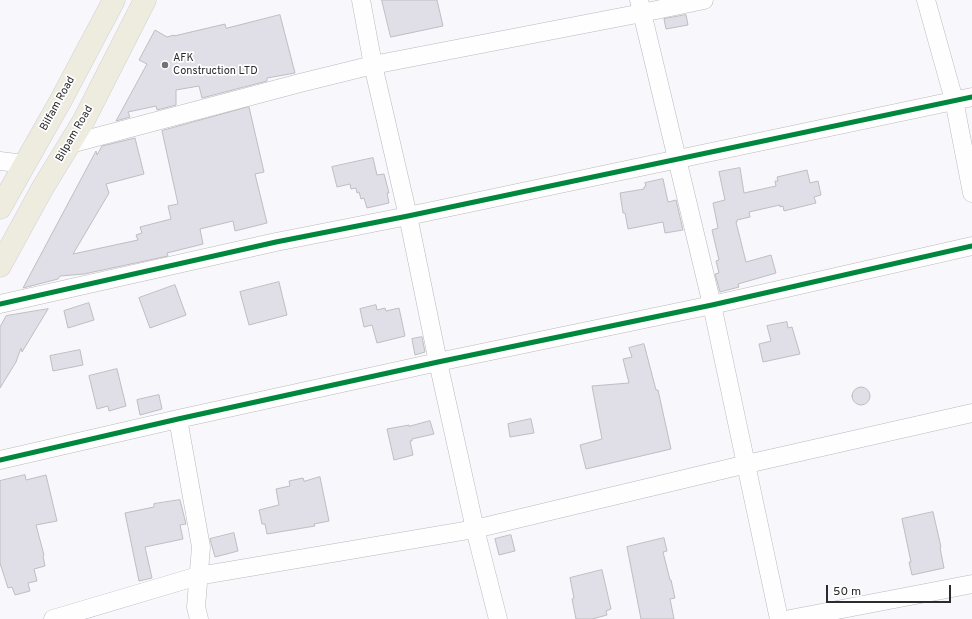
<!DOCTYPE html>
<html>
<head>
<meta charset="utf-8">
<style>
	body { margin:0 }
	#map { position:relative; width:972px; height:619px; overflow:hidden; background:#f7f7fc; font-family:Overpass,sans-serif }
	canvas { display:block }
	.scale { position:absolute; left:826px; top:585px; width:125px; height:18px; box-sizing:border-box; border:2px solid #2b2b2e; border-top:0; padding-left:5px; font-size:12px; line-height:14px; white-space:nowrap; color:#2b2b2e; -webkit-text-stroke:3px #fff; paint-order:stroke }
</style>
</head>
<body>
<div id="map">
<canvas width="972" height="619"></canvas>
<div class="scale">50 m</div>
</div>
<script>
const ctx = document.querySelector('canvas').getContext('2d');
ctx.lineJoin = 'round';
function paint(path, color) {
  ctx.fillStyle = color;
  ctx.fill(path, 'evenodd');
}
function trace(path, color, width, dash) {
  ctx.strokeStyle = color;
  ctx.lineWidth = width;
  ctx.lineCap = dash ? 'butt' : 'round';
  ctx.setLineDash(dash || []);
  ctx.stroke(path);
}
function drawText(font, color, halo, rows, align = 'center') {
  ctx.font = font + ' Overpass,sans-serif';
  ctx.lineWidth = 3.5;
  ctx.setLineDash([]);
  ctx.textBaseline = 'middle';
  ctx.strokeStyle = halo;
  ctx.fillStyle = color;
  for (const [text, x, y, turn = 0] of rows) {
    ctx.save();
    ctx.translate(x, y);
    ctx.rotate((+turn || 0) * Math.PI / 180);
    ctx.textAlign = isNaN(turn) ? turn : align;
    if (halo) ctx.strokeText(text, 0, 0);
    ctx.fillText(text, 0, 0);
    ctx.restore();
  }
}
const building = new Path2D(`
	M382 0H437L443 26 391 37Z
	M280 15 295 73 267 78V81L202 98 199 86 176 90V105L157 110 156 106 128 112 130 117 116 121 147 64 139 60 155 30 167 37 174 35V36L225 24 226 28Z
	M686 15 688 25 666 29 664 19Z
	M249 107 264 172 255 174 267 223 235 231 233 221 200 229 203 244 167 253 168 256 84 274 60 276 58 279 23 288 96 151 97 155 102 146 135 138 144 174 106 184 109 193 73 254 138 240 136 235 142 233 140 227 171 219 168 206 178 204 162 131Z
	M373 158 377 175 384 174 389 193H387L389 203 367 208 364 198 361 199 359 192 357 193 356 188 351 189 350 184 337 187 332 167Z
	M740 168 744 193 776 186 775 181H778L777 177 807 170 810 183 818 181 821 195 814 197 816 203 784 211 783 206 780 207V205L749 212 750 217 737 220V222H736L746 262 771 255 776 273 738 284 739 287 720 292 715 274 719 273 716 261 719 260 712 230 718 228 713 203 725 200 719 172Z
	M663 179 668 202 676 200 683 230 665 233 663 222 628 229 625 213H623L620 193 644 189V187L646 186 645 183Z
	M279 282 287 315 249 325 240 292Z
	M175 285 186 315 150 328 139 298Z
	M89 303 94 320 68 328 64 311Z
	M376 305 377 310 385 308 386 311 399 308 405 336 377 343 372 325 364 327 360 309Z
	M48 309 22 352 21 348 16 362 0 388V327L6 316Z
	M787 322 788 328 792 327 800 354 763 362 759 344 771 341 767 326Z
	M422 337 425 352 415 355 412 339Z
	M644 344 656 390H658L671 449 586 469 580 445 602 439 592 386 629 383 623 359 632 357 629 348Z
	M80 350 83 365 53 371 50 356Z
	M117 369 126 406 109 411 108 406 97 409 89 376Z
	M852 396a9 9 0 1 1 18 0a9 9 0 1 1-18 0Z
	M159 395 162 409 140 415 137 400Z
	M531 419 534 433 510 437 508 424Z
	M430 421 434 434 412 439V441H410L413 455 394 460 387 429 409 425V426Z
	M25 475 26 480 46 475 57 521 36 525 44 555 43 556 45 566 34 569 37 581 28 583 30 591 15 595 12 587 8 588 0 563V481Z
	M320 477 329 521 314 524 315 526 267 534 265 524H262L259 510 279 505 276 489 290 486 289 481 303 478 304 481Z
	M180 500 186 524 180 525 183 539 145 547 152 578 139 581 125 513 154 507V504Z
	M933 512 941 547 940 548 944 568 912 575 909 562H911L902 519Z
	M234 533 238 551 215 557 210 539Z
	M511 535 515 551 499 555 495 539Z
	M664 538 667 551 663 552 670 580H671L675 598 670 599 674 619H641L627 547Z
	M602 570 611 609 606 611 607 615 592 619H576L572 599 574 598 570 578Z`);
const minor = new Path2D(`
	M361 0 373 65 408 216 438 362 475 529 498 619
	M639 0 712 305 779 619
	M926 0 954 100 972 193
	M70 144 300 83 373 65 642 13 704 0
	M0 161 24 164
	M0 304 276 242 408 216 972 97
	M178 419 201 547 196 607 199 619
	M0 460 178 419 438 362 712 305 972 246
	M53 619 198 576 475 529 747 464 972 413
	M790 619 972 584`);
const major = new Path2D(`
	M0 208 61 100 114 0
	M0 266 42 189 84 120 145 0`);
const cycleway = new Path2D(`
	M0 304 276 242 408 216 972 97
	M0 460 178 419 438 362 712 305 972 246`);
const markers = [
	[165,65,4,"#727276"]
];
const poiNames = [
	["AFK",173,59],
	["Construction LTD",173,72]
];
const streetNames = [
	["Bilfam Road",58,104,-61],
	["Bilpam Road",75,134,-60]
];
paint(building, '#e0dee7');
trace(building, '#bebec1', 1);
trace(minor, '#bababe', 19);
trace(major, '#d1d1d4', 23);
trace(minor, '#fefeff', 18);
trace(major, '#eeebdf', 22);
trace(cycleway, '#00873e', 5);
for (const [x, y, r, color] of markers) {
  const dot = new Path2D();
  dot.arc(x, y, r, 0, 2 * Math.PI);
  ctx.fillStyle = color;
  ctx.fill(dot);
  trace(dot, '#fff', 1.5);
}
drawText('11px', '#2b2b2e', '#fff', poiNames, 'left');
drawText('11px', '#2b2b2e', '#fff', streetNames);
</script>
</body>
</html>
